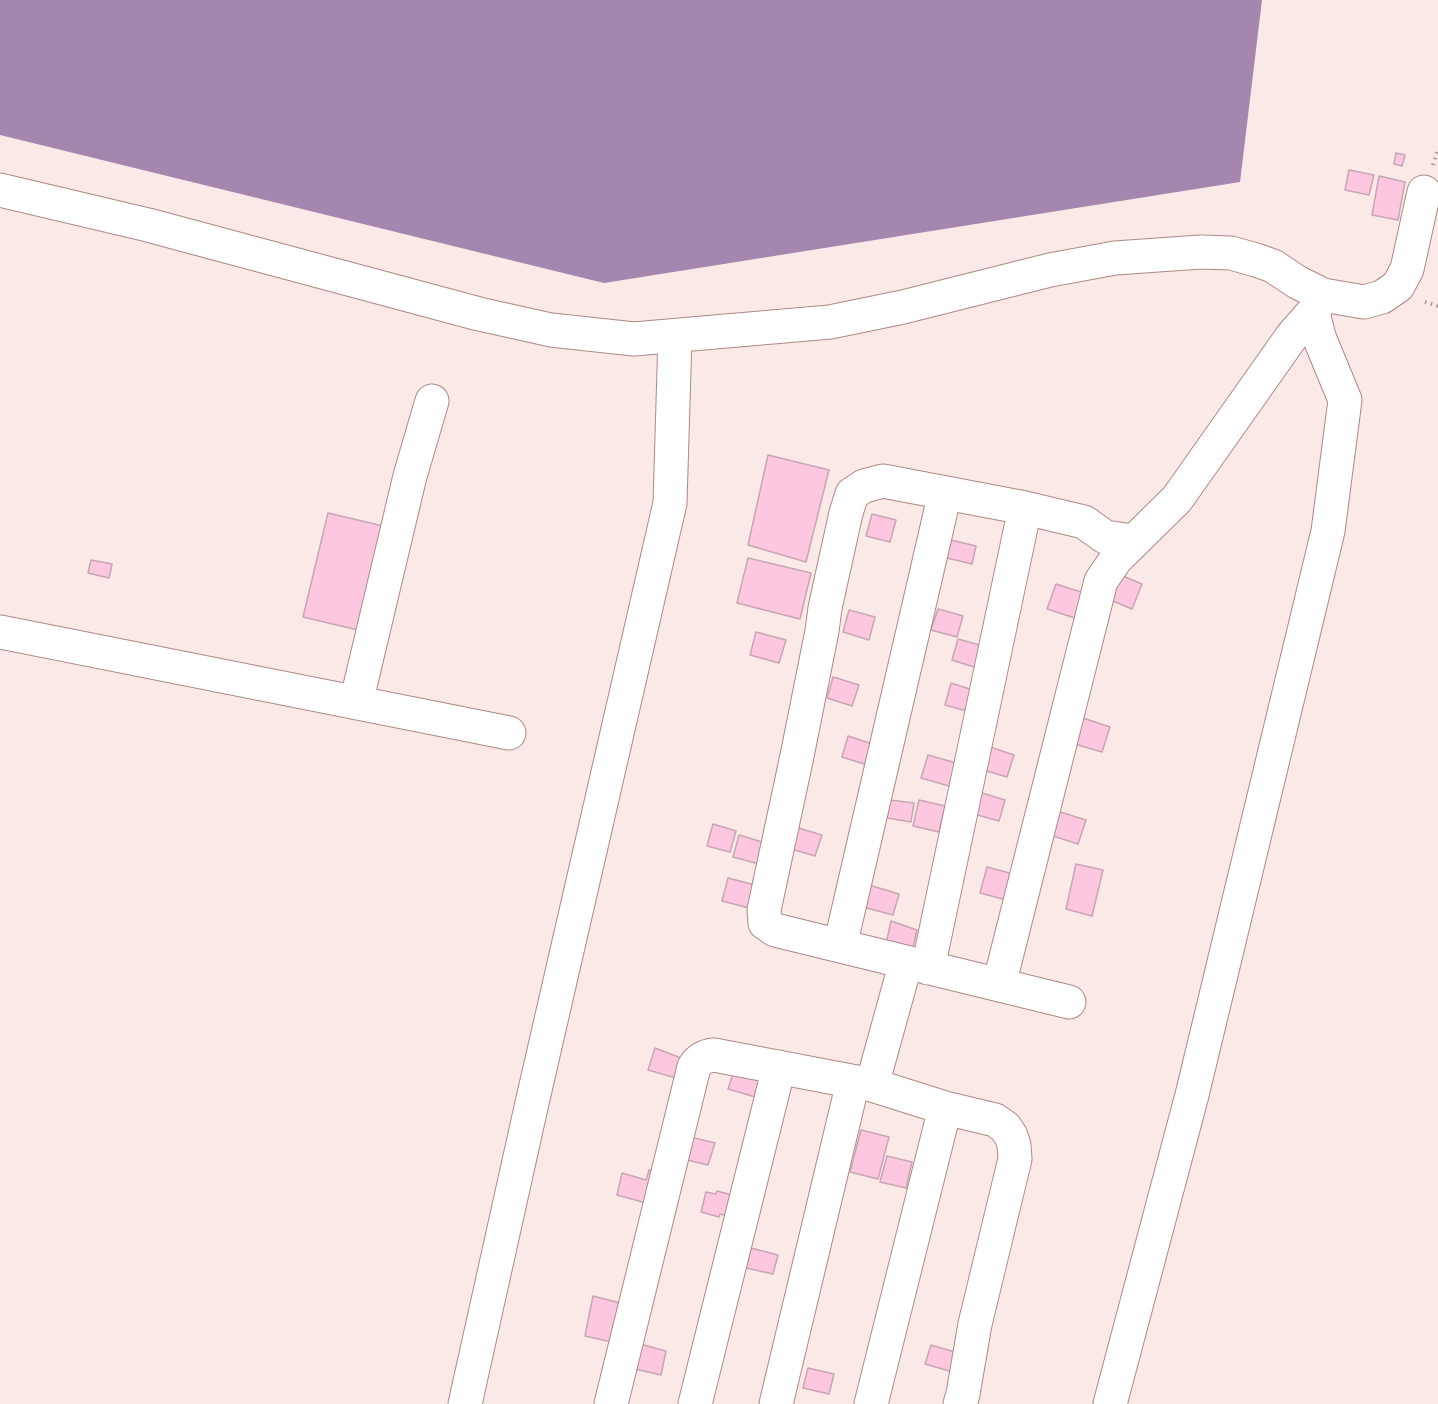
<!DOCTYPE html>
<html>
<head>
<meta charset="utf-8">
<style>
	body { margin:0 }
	canvas { display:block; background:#fae9e7 }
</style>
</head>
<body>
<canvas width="1438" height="1404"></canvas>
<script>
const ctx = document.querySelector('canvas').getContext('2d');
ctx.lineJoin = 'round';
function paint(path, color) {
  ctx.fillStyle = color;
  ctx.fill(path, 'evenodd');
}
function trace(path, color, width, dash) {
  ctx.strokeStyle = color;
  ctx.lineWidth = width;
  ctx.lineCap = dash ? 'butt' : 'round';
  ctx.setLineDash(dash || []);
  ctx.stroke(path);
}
const water = new Path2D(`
	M0 0H1262L1240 182 604 283 0 135Z`);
const building = new Path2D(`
	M1396 153 1405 155 1402 166 1394 164Z
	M1349 170 1374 175 1369 195 1345 190Z
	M1379 176 1405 182 1398 220 1372 215Z
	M768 455 829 470 806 562 748 545Z
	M328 513 383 526 358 630 303 617Z
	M872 514 896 520 890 542 866 536Z
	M951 540 976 546 972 564 947 558Z
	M748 558 811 573 800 619 737 603Z
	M91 560 112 564 109 578 88 573Z
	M1118 574 1142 584 1132 609 1108 599Z
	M1056 584 1087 594 1078 619 1047 609Z
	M938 609 963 616 957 637 931 630Z
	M849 610 875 617 869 640 843 632Z
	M756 632 786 640 779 663 750 655Z
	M958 639 983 646 977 668 952 660Z
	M833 677 859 685 852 706 827 698Z
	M951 683 976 691 970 712 945 705Z
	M1080 717 1110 727 1102 752 1071 743Z
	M848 736 873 744 867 765 842 757Z
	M990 747 1014 755 1007 777 983 770Z
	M928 755 956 763 949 786 921 778Z
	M979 792 1005 800 999 821 974 814Z
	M890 800 914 803 911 822 887 818Z
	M919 800 945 806 939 832 913 826Z
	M1057 811 1086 820 1078 844 1050 835Z
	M713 824 736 831 730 852 707 846Z
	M795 827 822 835 815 856 788 848Z
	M739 835 765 843 759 864 733 857Z
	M1076 864 1103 870 1092 916 1066 909Z
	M987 867 1017 875 1010 901 980 893Z
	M728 878 755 885 749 908 722 901Z
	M869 885 899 894 893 915 863 907Z
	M891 921 917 930 912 952 886 944Z
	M655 1048 681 1058 676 1078 648 1070Z
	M735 1068 765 1078 759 1098 728 1089Z
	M861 1130 889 1137 878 1179 850 1172Z
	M690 1137 715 1143 708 1165 683 1159Z
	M887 1156 912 1162 906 1188 880 1182Z
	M649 1170 654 1171 646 1203 617 1195 622 1173 646 1180Z
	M717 1191 732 1195 727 1216 720 1214 719 1217 701 1212 706 1192 716 1194Z
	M751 1248 778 1255 773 1274 746 1268Z
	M593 1296 620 1303 612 1342 585 1336Z
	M640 1344 666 1351 661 1375 635 1369Z
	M931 1345 958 1353 953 1372 925 1364Z
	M808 1368 834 1374 829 1394 803 1388Z`);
const path = new Path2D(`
	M1433 165 1438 149
	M1425 302 1438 306`);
const minor = new Path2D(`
	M0 190 148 225 479 314 551 330 634 339 830 322 903 307 1050 270 1115 258 1201 252 1231 253 1256 260 1273 266 1297 282 1323 295 1364 302 1382 297 1398 286 1407 269 1424 192
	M0 632 509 733
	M356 703 410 476 432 401
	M840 946 945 493
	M928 968 1025 508
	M999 985 1101 581 1116 559 1177 499 1292 336 1313 312
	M1069 1002 775 930 765 923 764 910 797 756 822 631 825 608 846 513 852 494 864 486 883 481 1025 508 1084 522 1105 537 1133 541
	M872 1085 906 962
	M465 1404 532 1103 670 503 675 336
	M611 1404 694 1067C699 1059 705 1056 714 1055L872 1085 945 1108 995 1120 1005 1127 1011 1136 1014 1145 1015 1159 975 1324 963 1394 960 1404
	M695 1404 779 1067
	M776 1404 853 1082
	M871 1404 945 1108
	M1110 1404 1192 1095 1328 531 1345 400 1319 337 1313 312 1323 295`);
paint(water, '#a486ae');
paint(building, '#fdc8df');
trace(building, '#c8a5b4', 1.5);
trace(minor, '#ad8985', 35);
trace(path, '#a49493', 4, [1.5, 4.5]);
trace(minor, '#fff', 33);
</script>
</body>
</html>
